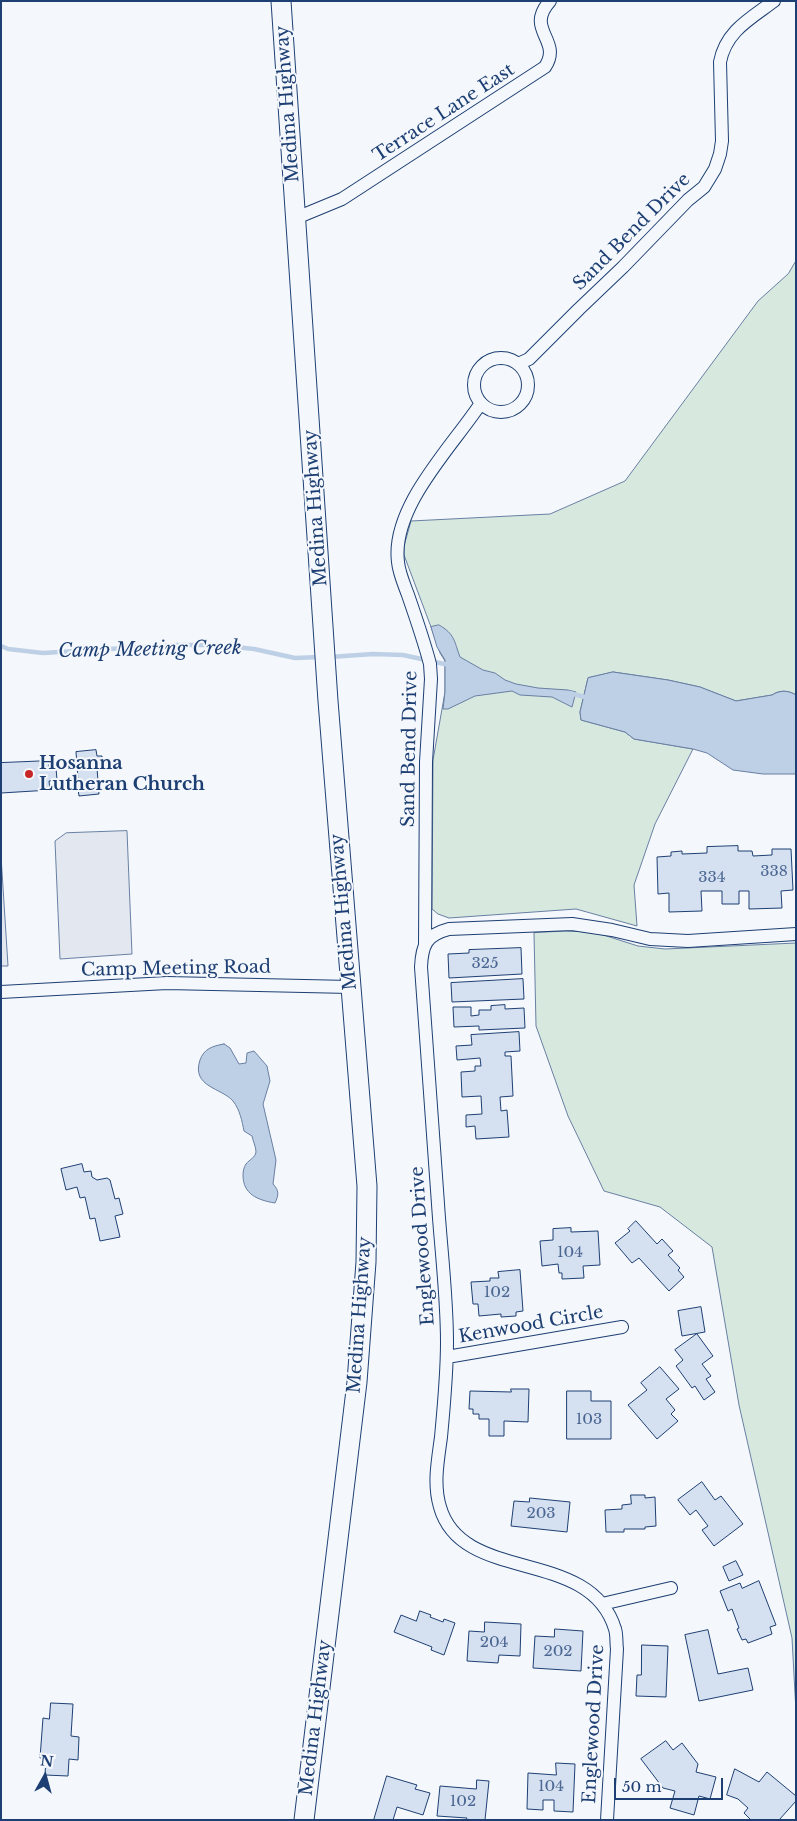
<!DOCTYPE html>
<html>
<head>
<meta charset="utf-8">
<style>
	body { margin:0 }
	#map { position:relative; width:797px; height:1821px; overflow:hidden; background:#f4f7fb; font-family:"Libre Baskerville",serif }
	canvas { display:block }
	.frame { position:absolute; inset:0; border:2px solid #1d3f73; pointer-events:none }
	.north { position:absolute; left:20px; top:1751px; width:50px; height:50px; -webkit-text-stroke:4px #f4f7fb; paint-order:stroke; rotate:7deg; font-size:14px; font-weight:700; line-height:20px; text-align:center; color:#1d3f73 }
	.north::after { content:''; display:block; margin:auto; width:18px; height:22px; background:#1d3f73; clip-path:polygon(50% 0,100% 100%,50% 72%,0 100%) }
	.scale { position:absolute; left:614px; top:1778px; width:109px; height:22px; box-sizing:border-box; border:2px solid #1d3f73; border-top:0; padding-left:6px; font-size:15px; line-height:18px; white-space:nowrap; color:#1d3f73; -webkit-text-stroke:4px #f4f7fb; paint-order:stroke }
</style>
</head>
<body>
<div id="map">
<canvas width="797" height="1821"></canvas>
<div class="frame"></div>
<div class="north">N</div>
<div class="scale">50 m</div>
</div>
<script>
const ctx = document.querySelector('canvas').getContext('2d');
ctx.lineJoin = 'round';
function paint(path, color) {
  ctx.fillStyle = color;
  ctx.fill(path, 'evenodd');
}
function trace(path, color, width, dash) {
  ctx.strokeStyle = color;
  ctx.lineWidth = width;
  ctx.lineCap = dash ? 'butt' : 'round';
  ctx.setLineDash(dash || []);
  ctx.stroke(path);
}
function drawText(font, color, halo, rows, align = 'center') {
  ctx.font = font + ' "Libre Baskerville",serif';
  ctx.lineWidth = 4;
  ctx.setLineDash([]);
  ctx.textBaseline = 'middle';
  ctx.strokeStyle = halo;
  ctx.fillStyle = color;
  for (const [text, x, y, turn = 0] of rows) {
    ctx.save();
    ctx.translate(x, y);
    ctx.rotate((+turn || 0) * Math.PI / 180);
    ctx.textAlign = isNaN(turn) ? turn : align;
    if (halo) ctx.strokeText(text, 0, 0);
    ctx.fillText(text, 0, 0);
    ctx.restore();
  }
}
const green = new Path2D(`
	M796 261V695C788 690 779 690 772 695L736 701 700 687 668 680 613 672 588 678 580 712 581 720 625 732 634 739 693 749 655 824 634 885 637 926 576 909 449 918 438 914 432 909 433 760 445 692V661L440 653 431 627 404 555V546L411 521 550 514 625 481 758 301 788 274Z
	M565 931 594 932 638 946 665 949 796 943V1712L792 1638 739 1405 712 1247 660 1207 604 1191 568 1116 536 1026 534 933Z`);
const parking = new Path2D(`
	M127 831 132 954 60 959 55 841 66 833Z
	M1 856 8 966H1Z`);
const water = new Path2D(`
	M439 625C455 634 454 641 460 657L483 670 495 673 505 680 516 684 538 688 568 690 576 692 572 707 552 697 520 695 512 691 475 696 448 709H443L445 692V660L437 647 431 627Z
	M613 672 668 680 700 687 736 701 772 695C780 690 788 690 796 695V774H763L733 770 707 753 693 749 634 739 625 732 581 720 580 712 588 678Z
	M224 1044 230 1048 239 1064 246 1063 247 1053 254 1051 267 1066 270 1081 263 1104 276 1160 273 1184C279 1190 279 1195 275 1203 257 1200 243 1194 243 1175 243 1171 244 1167 246 1164 250 1159 255 1158 256 1152 256 1147 253 1141 252 1136L244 1131C242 1121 240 1110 233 1101 222 1088 191 1087 200 1060 204 1049 212 1046 224 1044Z`);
const stream = new Path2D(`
	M1 646 8 649 43 653 177 645H216L254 649 295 658 320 657
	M330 657 373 654 403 655 449 665
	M569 693 589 698`);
const building = new Path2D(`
	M96 750 97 756H102L103 767 97 768 99 794 79 796 78 789H73V779H78L76 752Z
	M49 761V768H56L57 780 49 781 50 790 1 793V763Z
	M738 846V851H752L753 856 772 855V849H791L793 890 781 891 782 908 749 909V891H739V904H722V891H701L702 911 669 912V893L658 894 657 857 671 856V852L682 851V854L707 853V847Z
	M521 948 522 974 449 978 448 954 469 953V950Z
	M523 979 524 999 452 1002 451 983Z
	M505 1005V1009L524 1008 525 1028 479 1030V1026L454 1027 453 1007H471V1016L479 1015V1010H491V1006Z
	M519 1032 520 1051 505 1052V1056H511L513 1096 500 1097 501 1111 507 1110 509 1137 476 1139 475 1126 466 1127V1115L482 1114 481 1096 462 1097 461 1072 475 1071V1066H481L480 1058 457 1060 456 1046 472 1045 471 1035Z
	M82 1164 84 1172 91 1171 92 1177 97 1180 107 1178 110 1180 115 1199 119 1198 123 1214 115 1216 120 1237 100 1241 95 1218 90 1219 85 1197 80 1198 77 1187 66 1190 61 1169Z
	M636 1221 657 1244 662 1239 673 1251 668 1255 680 1268 678 1270 684 1277 669 1291 639 1258 632 1263 615 1243 630 1231 628 1229Z
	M571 1228V1232L598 1231 600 1265 583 1266 584 1278 562 1279V1273H559L558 1264 542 1266 540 1241 553 1240V1229Z
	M520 1270 523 1311 516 1312V1316L501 1317V1314L479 1316 478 1304H473L471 1282 490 1281V1278H499L498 1272Z
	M701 1307 705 1332 682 1336 678 1311Z
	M697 1334 713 1356 702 1364 711 1376 706 1379 715 1392 704 1400 695 1386 692 1388 676 1366 683 1360 675 1350Z
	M660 1367 679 1389 666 1399 675 1410 671 1414 678 1421 657 1439 628 1405 647 1390 641 1383Z
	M511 1389H529L528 1422 504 1421V1436H489V1419H479V1414H473V1409H469L470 1391 511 1392Z
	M567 1391H591V1401H611V1439H567Z
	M702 1482 715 1500 721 1496 743 1524 714 1546 702 1530 708 1526 696 1510 690 1515 678 1500Z
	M631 1495H645V1498L655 1497 656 1526 645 1527V1529H624V1532H606L605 1510 622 1509V1505L631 1504Z
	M530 1498 570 1502 567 1532 511 1526 514 1501 529 1502Z
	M736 1561 743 1575 729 1581 723 1567Z
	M759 1581 776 1625 770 1627 772 1634 748 1643 746 1639 742 1640 737 1629 739 1628 732 1609 728 1611 720 1591 740 1583 742 1588Z
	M420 1611 431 1615 430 1617 443 1622 444 1619 455 1623 444 1655 431 1650 432 1647 394 1632 401 1615 416 1621Z
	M485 1622 521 1624 520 1656 499 1655 498 1663 467 1661 469 1631 484 1632Z
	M555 1629 583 1631 581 1671 533 1668 535 1636 554 1637Z
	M708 1630 718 1674 748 1668 753 1690 699 1701 685 1635Z
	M642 1645 668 1646 666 1697 636 1696 637 1675H641Z
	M51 1703 73 1704 71 1736 79 1737 78 1760 69 1759 68 1776 45 1775 46 1758H40L43 1718 49 1719Z
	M666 1741 673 1750 682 1743 698 1764 696 1772 716 1777 710 1799 699 1796 694 1815 670 1808 675 1791 663 1788 641 1759Z
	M556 1763 575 1764 573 1812 554 1811V1800H543V1810L527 1809 528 1773 556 1775Z
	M735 1769 759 1782 767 1772 796 1796V1801L779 1820H751L744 1813 748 1808 738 1799 727 1795Z
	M387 1776 417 1785 415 1789 430 1793 423 1815 397 1807 393 1820H374Z
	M477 1780 489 1781 485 1820H466L467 1818 437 1816 440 1786 476 1789Z`);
const street = new Path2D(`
	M296 218 342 199 545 67C563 40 524 30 550 1
	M474 385a27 27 0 1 1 54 0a27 27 0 1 1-54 0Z
	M518 364 529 359 579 309 623 267 688 200 704 187 715 169 720 154 722 141 720 62C726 31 750 19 774 1
	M425 944 426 762 431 679 430 664C424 641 416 618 408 595 404 584 399 573 398 562 391 507 452 447 481 403
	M1 992 167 983 350 987
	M447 1357 622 1327
	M602 1604 671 1588
	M607 1820 617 1649C616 1642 617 1635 615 1629 590 1546 462 1585 440 1507 433 1484 438 1460 441 1437 444 1405 447 1374 447 1342 447 1296 441 1250 438 1204 432 1125 427 1046 421 967 422 945 426 935 449 929L572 924 612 930 650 939 688 941 796 934`);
const secondary = new Path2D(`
	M281 1 328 701 367 1186 366 1262 357 1382 304 1820`);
const markers = [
	[29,774,5,"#c62828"]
];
const numberNames = [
	["338",774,872],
	["334",712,878],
	["325",485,964],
	["104",570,1253],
	["102",497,1293],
	["103",589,1420],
	["203",541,1514],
	["204",494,1643],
	["202",558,1652],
	["104",551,1787],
	["102",463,1802]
];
const streetNames = [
	["Medina Highway",288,104,-94],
	["Terrace Lane East",444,113,-33],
	["Sand Bend Drive",632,232,-45],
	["Medina Highway",316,508,-94],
	["Sand Bend Drive",410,749,-89],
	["Medina Highway",344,912,-95],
	["Camp Meeting Road",176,969,-1],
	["Englewood Drive",423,1246,-94],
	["Medina Highway",360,1315,-86],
	["Kenwood Circle",531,1325,-10],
	["Medina Highway",316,1718,-83],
	["Englewood Drive",594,1724,-87]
];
const poiNames = [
	["Hosanna",39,764],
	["Lutheran Church",39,785]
];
const waterNames = [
	["Camp Meeting Creek",150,650,-1]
];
paint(green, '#d7e8df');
trace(green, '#687fa3', 1);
paint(parking, '#e3e8f0');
trace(parking, '#687fa3', 1);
paint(water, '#bed0e5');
trace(water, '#687fa3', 1);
trace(stream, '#bed0e5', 4.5);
paint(building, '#d5e0f0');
trace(building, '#1d3f73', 1);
trace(street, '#1d3f73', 14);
trace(secondary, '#1d3f73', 21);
trace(street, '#f4f7fb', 12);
trace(secondary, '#f4f7fb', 19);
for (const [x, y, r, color] of markers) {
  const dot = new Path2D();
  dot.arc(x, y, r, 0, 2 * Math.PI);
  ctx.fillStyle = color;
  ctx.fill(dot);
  trace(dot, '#f4f7fb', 2);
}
drawText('15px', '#4b6792', null, numberNames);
drawText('18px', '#1d3f73', '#f4f7fb', streetNames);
drawText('bold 18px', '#1d3f73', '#f4f7fb', poiNames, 'left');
drawText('italic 19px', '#1d3f73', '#f4f7fb', waterNames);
</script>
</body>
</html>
